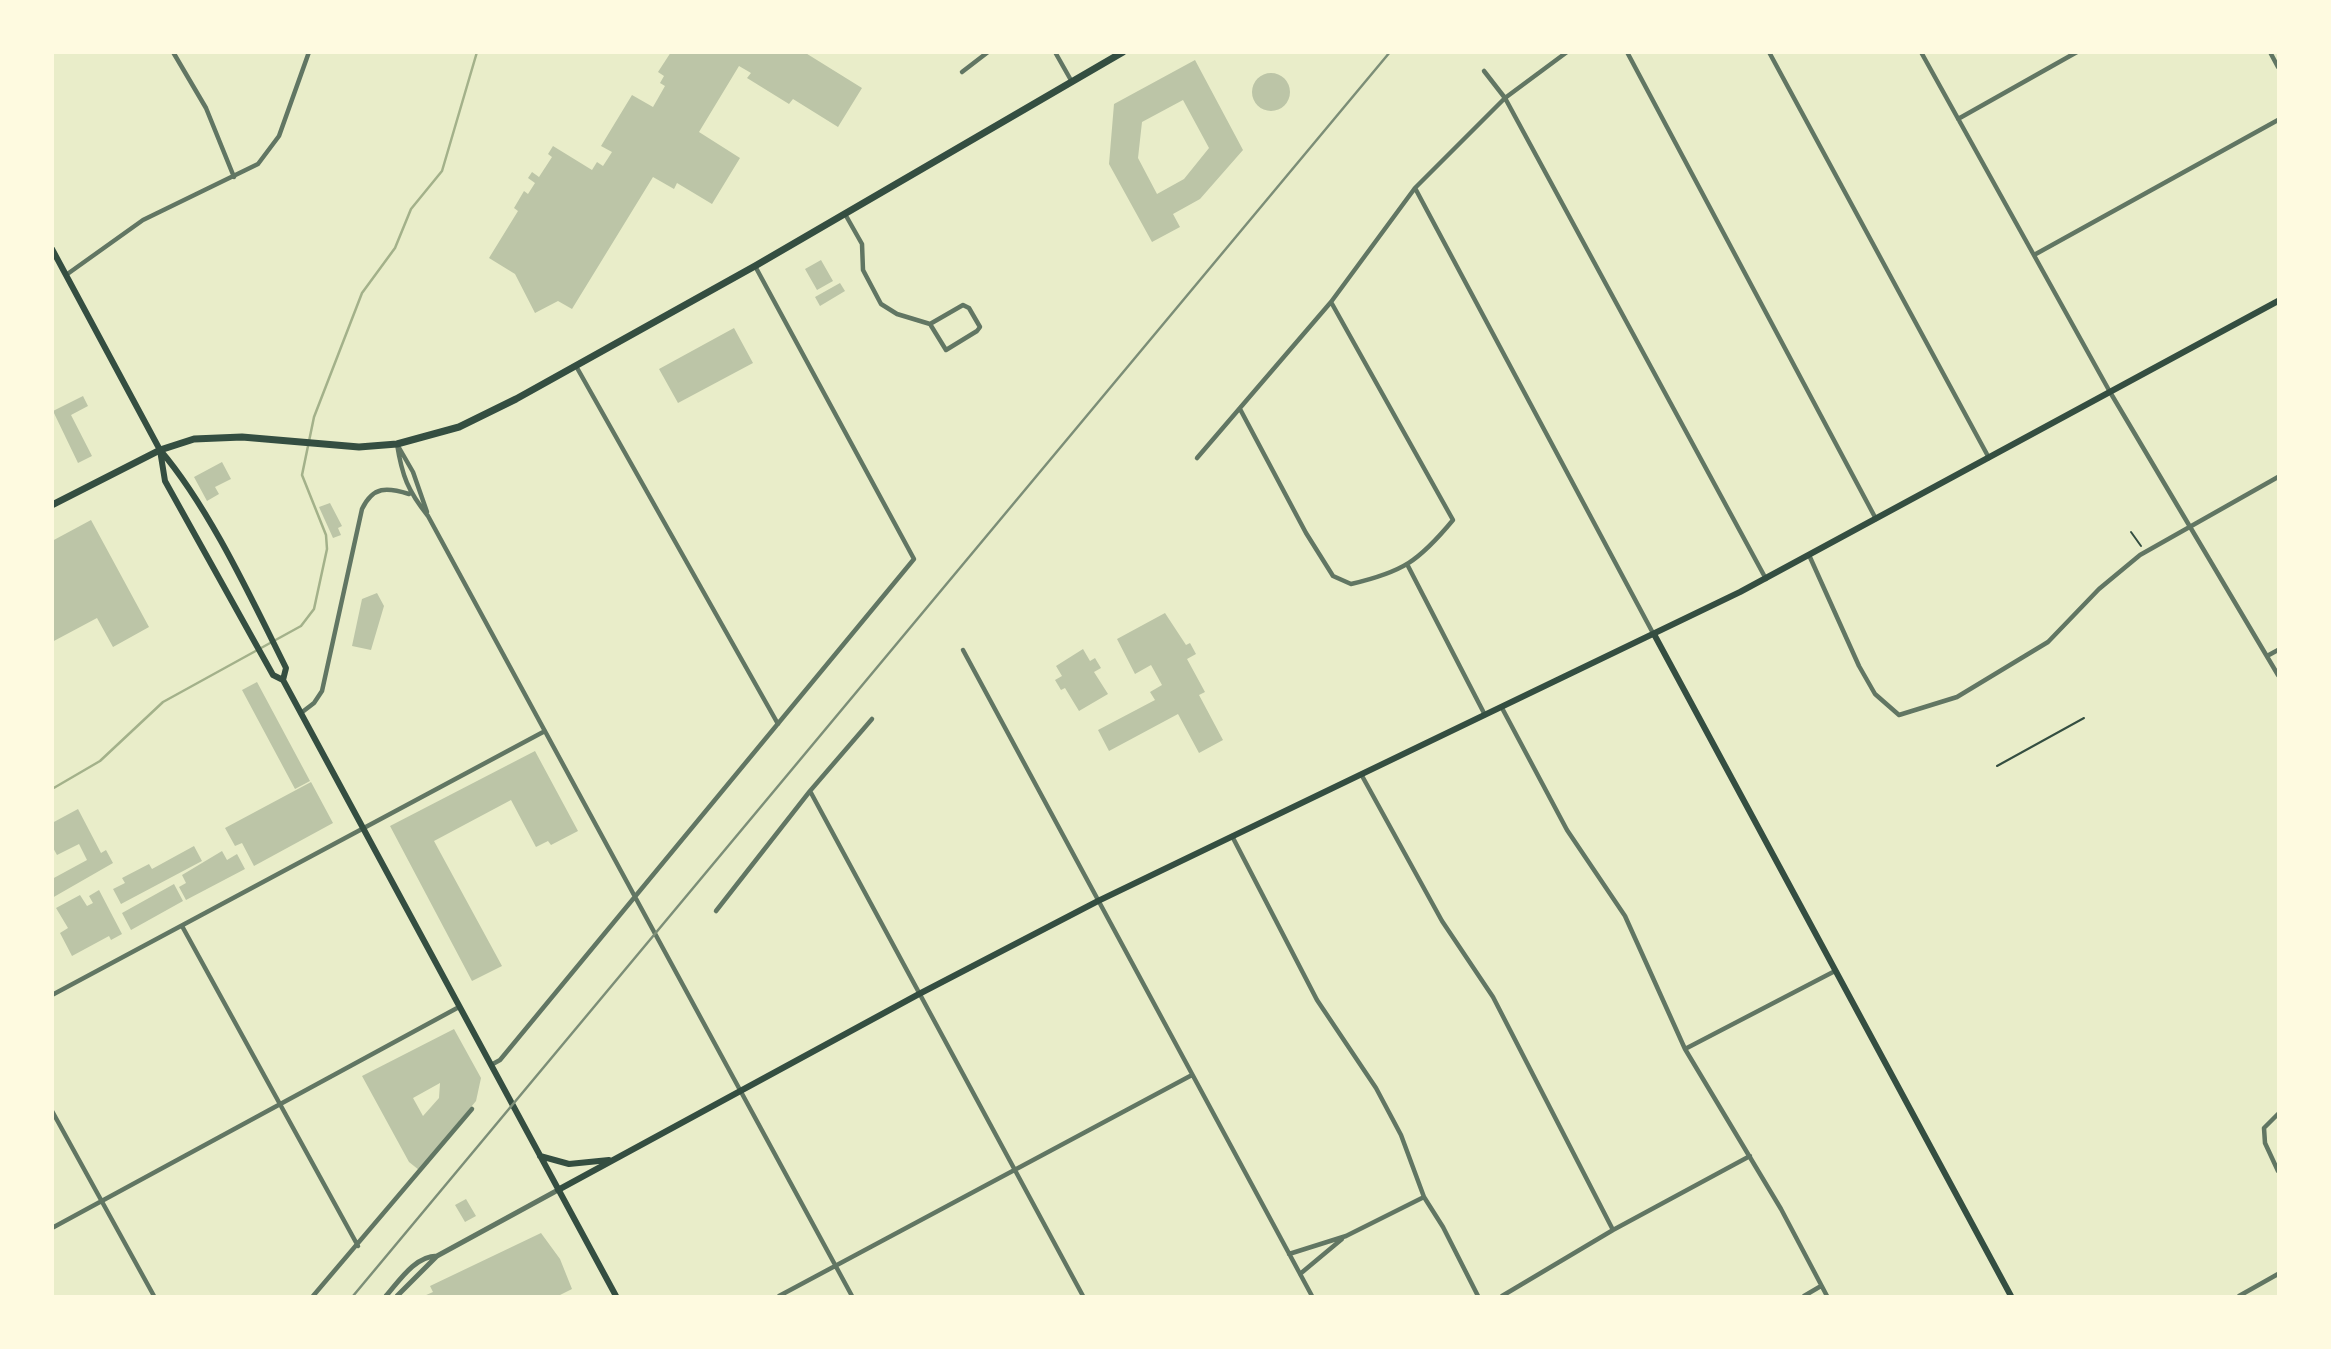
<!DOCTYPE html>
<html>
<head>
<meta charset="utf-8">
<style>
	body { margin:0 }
	#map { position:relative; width:2331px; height:1349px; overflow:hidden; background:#e9edc9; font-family:Lato,sans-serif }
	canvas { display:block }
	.frame { position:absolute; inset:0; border:54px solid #fefae0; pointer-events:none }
</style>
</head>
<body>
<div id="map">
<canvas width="2331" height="1349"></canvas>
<div class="frame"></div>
</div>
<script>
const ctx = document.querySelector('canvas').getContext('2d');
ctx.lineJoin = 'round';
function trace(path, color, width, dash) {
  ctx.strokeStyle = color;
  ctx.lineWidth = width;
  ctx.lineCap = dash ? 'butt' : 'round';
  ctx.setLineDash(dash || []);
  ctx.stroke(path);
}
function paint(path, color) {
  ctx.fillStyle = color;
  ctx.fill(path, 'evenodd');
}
const stream = new Path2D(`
	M52 789 100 761 163 702 301 626 314 609 327 549 326 535 302 475 314 417 362 293 395 248 411 209 442 171 477 52`);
const building = new Path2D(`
	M671 52H804L862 88 838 127 793 99 789 104 747 78 751 73 739 66 699 132 740 158 712 204 677 183 674 189 653 177 572 309 558 301 535 313 515 274 489 258 518 211 514 208 524 191 528 194 535 183 528 178 532 172 539 177 552 157 548 154 553 146 592 170 597 162 603 166 612 152 601 146 632 95 653 107 665 86 660 83 664 76 658 72Z
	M1195 60 1243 150 1200 199 1173 214 1180 227 1152 242 1109 164 1114 104ZM1183 100 1209 148 1184 179 1157 194 1138 158 1142 122Z
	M1252 92a19 19 0 1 1 38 0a19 19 0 1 1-38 0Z
	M821 260 833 281 817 290 805 269Z
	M840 283 845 291 820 306 815 297Z
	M734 328 753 363 678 403 659 369Z
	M83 396 88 406 71 415 92 456 78 463 53 411Z
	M222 462 231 479 215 487 219 494 207 501 194 477Z
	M330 503 342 526 338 528 341 535 333 538 319 507Z
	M91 520 149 627 113 647 97 618 52 642V541Z
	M377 593 384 606 371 650 352 646 362 599Z
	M1165 613 1186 645 1190 643 1196 654 1187 659 1205 692 1199 695 1223 740 1199 753 1178 714 1109 751 1098 730 1155 700 1150 692 1162 685 1151 665 1135 674 1117 639Z
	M1083 649 1090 661 1095 658 1101 668 1094 672 1108 694 1079 711 1065 688 1061 690 1055 680 1062 676 1056 666Z
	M257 682 310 781 295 789 242 690Z
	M535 751 578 831 551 845 548 841 536 847 511 800 434 841 502 966 472 981 390 826Z
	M311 782 333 823 254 866 242 843 235 846 225 828Z
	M78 809 101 853 106 850 113 863 52 898V879L87 860 79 844 57 855 52 846V823Z
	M194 846 202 861 121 904 113 889 125 883 122 878 149 864 152 869Z
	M222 851 227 860 237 854 245 869 186 900 179 887 186 883 182 875Z
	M174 884 183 901 131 930 122 913Z
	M99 890 122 934 111 940 109 936 72 956 60 933 68 928 56 908 80 895 87 906 93 903 89 896Z
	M454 1029 481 1078 476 1101 419 1170 409 1162 362 1076ZM440 1083 439 1098 423 1116 413 1098Z
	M466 1199 476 1216 465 1222 455 1205Z
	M541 1233 560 1259 572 1289 558 1296H424L433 1292 430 1286Z`);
const path = new Path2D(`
	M2131 532 2141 546
	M1997 766 2084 718`);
const minor = new Path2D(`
	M173 52 206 108 234 177
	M1055 52 1072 82
	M1627 52 1876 519
	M1769 52 1989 458
	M1921 52 2110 392 2278 675
	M2270 52 2278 67
	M1484 71 1505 98 1766 579
	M962 72 988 52
	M1958 119 2077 52
	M1415 188 1654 635
	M845 214 862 244 863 270 881 304 897 314 930 324 946 350 977 331 980 327 969 308 963 305 930 324
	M2034 255 2278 120
	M66 275 143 220 258 164 279 136 309 52
	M576 366 778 724
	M1240 409 1306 533 1333 576 1351 584C1403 572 1419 561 1453 520L1331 302
	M397 444C402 476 408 491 428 516L852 1296
	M398 446 413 472 427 512
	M1197 458 1331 302 1415 188 1505 98 1567 52
	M1809 555 1859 666 1875 694 1899 715 1957 697 2048 642 2099 589 2140 555 2278 477
	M1408 566 1485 715
	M963 650 1312 1296
	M2267 656 2278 650
	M1502 708 1567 830 1625 916 1685 1049 1781 1209 1827 1296
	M301 713 314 703 322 691 362 509C373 486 387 487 409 494
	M1361 774 1442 921 1493 997 1613 1230
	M810 791 1083 1296
	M1232 836 1317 1000 1376 1088 1401 1135 1424 1197 1443 1227 1478 1296
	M716 911 810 791 872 719
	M182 926 358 1246
	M52 995 545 731
	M1685 1049 1835 971
	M491 1065 500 1060 914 559 755 266
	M52 1111 154 1296
	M2278 1114 2264 1128 2265 1143 2278 1171
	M52 1228 459 1007
	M1289 1254 1346 1236 1424 1197
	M1300 1274 1342 1239
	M313 1296 472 1109
	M779 1296 1192 1075
	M1502 1296 1613 1230 1750 1156
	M1804 1296 1821 1286
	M2239 1296 2278 1274`);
const tertiary = new Path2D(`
	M386 1296C399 1281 415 1256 437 1256L558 1190
	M397 1296 437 1256`);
const secondary = new Path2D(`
	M52 249 160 450C209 507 252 600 286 668L283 680
	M160 450 165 481 273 675 283 680 616 1296
	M1655 636 2011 1296
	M540 1156 569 1164 609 1160
	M558 1190 919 994 1098 901 1740 592 2278 301`);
const primary = new Path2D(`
	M52 505 160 450 194 439 242 437 359 447 397 444 459 427 516 399 755 266 1123 52`);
const rail = new Path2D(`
	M353 1296 1390 52`);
trace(stream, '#a3b18a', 2.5);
paint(building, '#bcc5a7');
trace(path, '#344e41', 2);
trace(minor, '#617663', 4.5);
trace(tertiary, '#617663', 5);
trace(secondary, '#344e41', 6);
trace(primary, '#344e41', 7);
trace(rail, '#7c8e77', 2.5);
</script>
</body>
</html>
